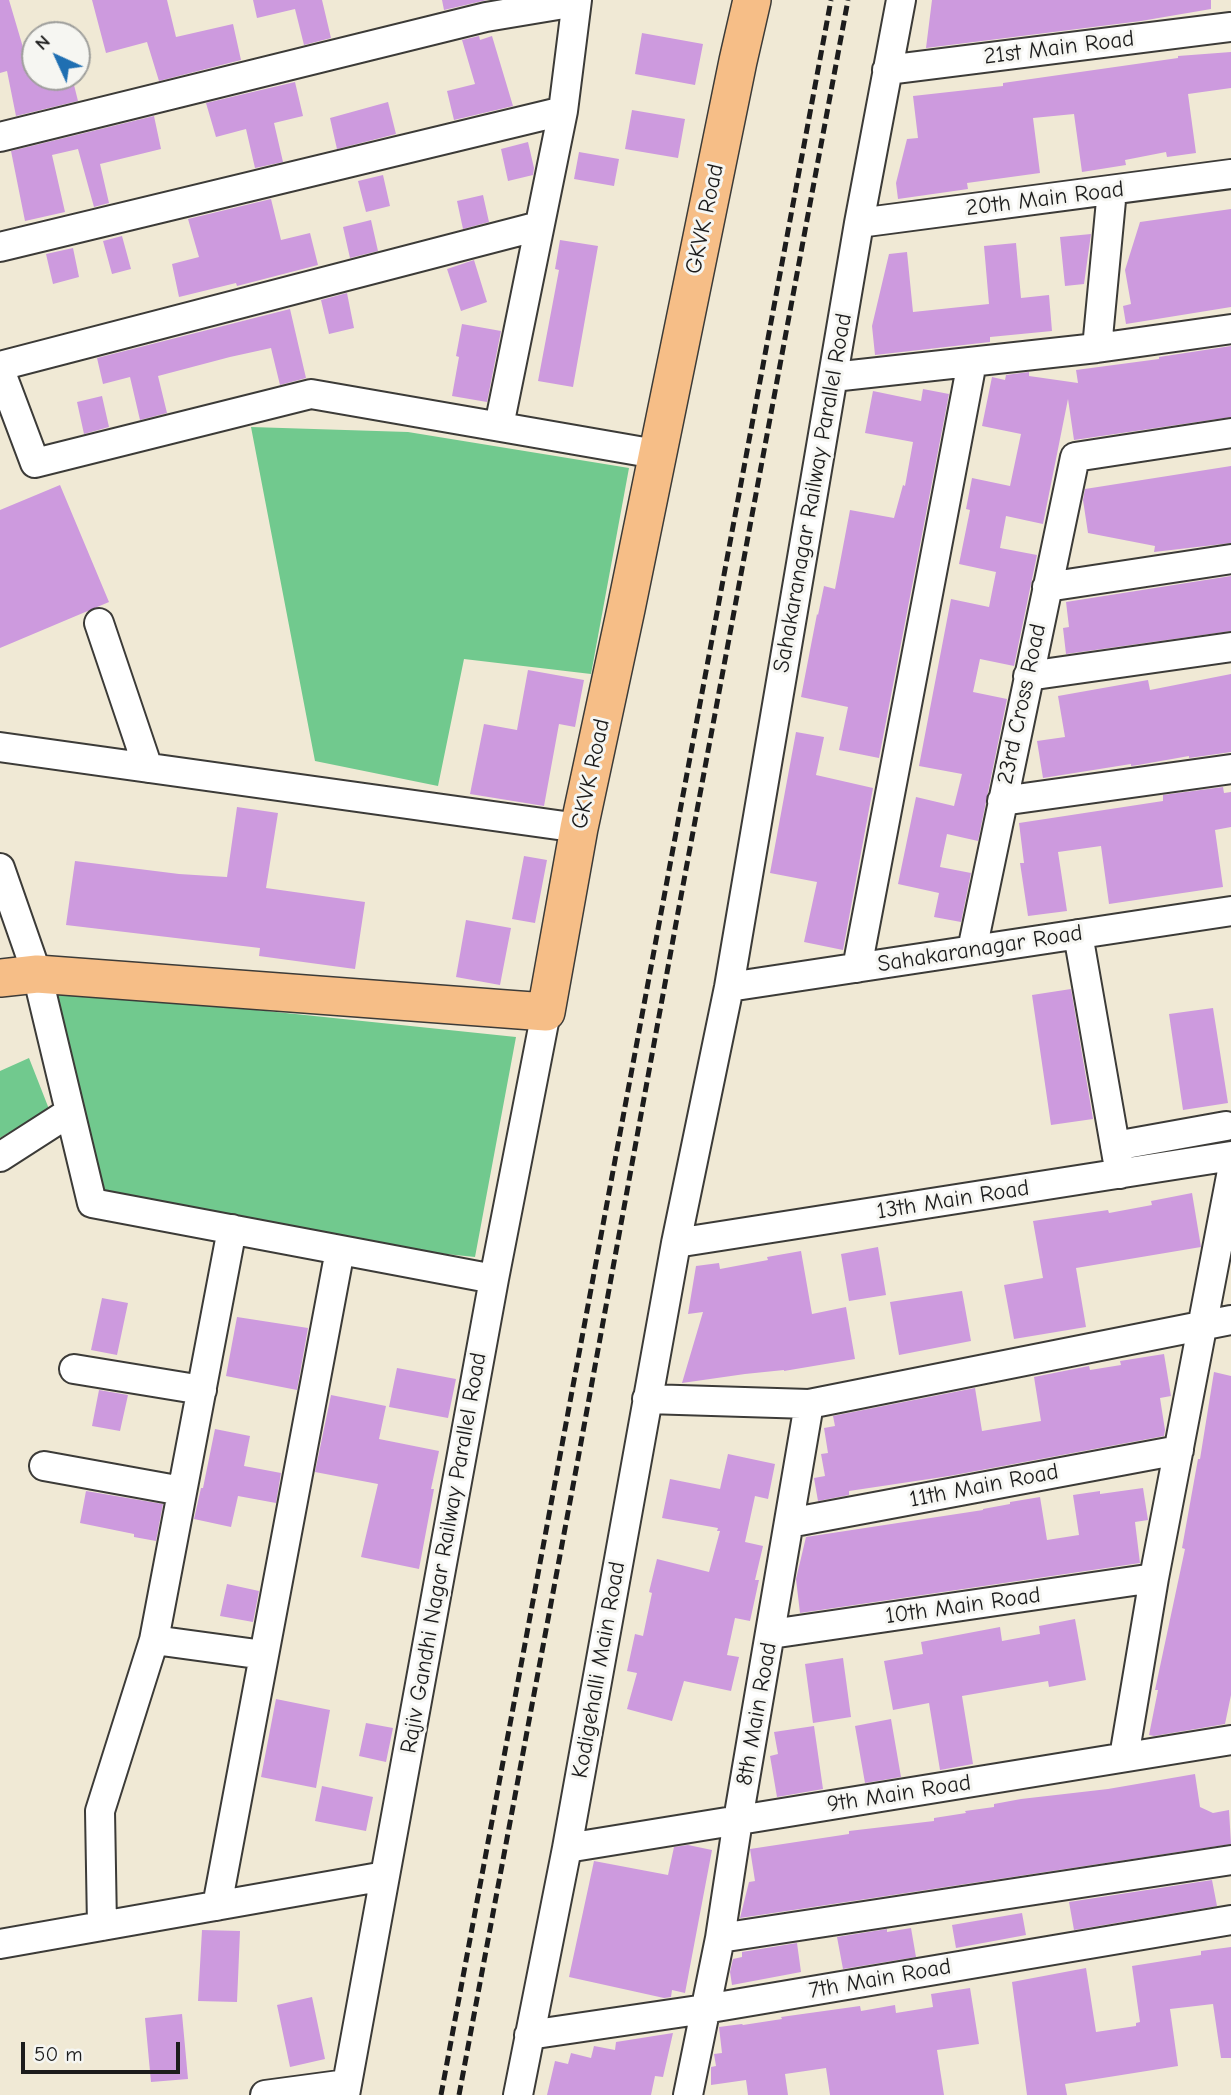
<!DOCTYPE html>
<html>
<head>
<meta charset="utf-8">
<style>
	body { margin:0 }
	#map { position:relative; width:1231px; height:2095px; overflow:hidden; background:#f0e9d5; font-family:"Comic Neue",sans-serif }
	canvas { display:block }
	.north { position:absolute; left:21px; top:21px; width:70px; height:70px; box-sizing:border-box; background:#f6f6f2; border:2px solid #9f9f9c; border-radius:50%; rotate:315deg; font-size:19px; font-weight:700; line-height:28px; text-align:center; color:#1c1c1c }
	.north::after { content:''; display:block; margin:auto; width:24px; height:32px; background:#1f6fb2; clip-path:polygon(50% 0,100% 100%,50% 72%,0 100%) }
	.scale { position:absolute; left:21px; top:2042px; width:159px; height:32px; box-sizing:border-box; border:4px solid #1c1c1c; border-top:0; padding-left:9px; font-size:21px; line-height:24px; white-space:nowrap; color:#1c1c1c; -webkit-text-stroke:5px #f6f6f2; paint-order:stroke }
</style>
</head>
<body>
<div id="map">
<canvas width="1231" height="2095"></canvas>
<div class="north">N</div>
<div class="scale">50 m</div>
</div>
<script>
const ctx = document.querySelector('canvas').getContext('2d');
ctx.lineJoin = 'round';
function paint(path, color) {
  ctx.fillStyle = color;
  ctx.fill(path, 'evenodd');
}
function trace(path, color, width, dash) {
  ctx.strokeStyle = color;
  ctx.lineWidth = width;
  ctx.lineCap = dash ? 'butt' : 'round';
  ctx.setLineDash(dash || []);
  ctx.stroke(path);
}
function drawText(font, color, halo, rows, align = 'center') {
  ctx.font = font + ' "Comic Neue",sans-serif';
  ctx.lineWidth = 6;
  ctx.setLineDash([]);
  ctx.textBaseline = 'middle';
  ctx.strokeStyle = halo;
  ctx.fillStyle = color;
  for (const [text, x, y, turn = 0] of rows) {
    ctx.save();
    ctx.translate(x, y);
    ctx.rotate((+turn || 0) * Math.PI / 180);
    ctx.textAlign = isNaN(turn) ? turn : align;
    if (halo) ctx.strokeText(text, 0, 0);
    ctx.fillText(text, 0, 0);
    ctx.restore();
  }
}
const green = new Path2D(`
	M251 427 408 432 629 468 591 674 464 659 438 786 315 761Z
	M55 989 516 1037 475 1257 387 1248 103 1198Z
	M29 1058 49 1109 0 1138V1071Z`);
const building = new Path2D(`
	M0 0H9L30 71H33L34 77H72L78 101 16 116 7 71 0 73Z
	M92 0H167L176 37 233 24 241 60 159 81 147 42 106 53Z
	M253 0H322L331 38 304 45 295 9 257 18Z
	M442 0H487L444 10Z
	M932 0H1211V9L1141 21 926 48Z
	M642 33 703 44 695 85 635 74Z
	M479 36 480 40 492 36 513 106 454 120 447 91 475 84 462 40Z
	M1231 52V88L1188 94 1196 153 1167 157 1166 152 1125 160 1126 165 1082 172 1074 114 1033 118 1040 173 967 183 968 189 898 199 896 183 907 139 918 138 913 96 1003 86V83L1178 58V56Z
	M295 82 303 116 274 123 283 162 255 168 246 129 216 137 206 103Z
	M388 102 396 134 337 149 330 118Z
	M632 110 685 119 678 158 625 149Z
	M154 116 161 149 100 164 109 203 94 207 78 149 52 155 65 212 25 221 11 151Z
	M528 142 534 168 533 175 508 181 501 149Z
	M579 152 619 159 614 186 574 179Z
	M383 175 390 206 366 212 358 181Z
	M483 195 489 222 463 229 457 201Z
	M271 199 281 240 310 233 318 265 237 286 236 283 179 297 172 264 199 257 188 219Z
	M1231 209V307L1126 324 1123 306 1131 304 1125 270 1140 222Z
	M371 220 378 251 350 258 343 227Z
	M1091 234 1084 284 1065 286 1060 237Z
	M122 236 131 269 112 274 103 241Z
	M560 240 598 246 573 387 538 381 559 270 555 269Z
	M1016 243 1021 298 1049 295 1052 331 990 337V342L875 355 872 326 889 254 907 252 913 312 989 304 984 246Z
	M73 248 79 277 53 284 46 254Z
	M474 260 487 302 461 311 447 269Z
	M347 293 354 328 329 334 321 300Z
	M290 309 306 378 280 385 271 348 230 357 158 376 167 413 140 420 130 377 103 384 97 358Z
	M462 324 501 331 487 402 452 396 459 357 456 356Z
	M1231 346V417L1074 440 1068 399 1043 524 1006 516 1000 548 1037 555 1014 666 980 659 973 692 1007 699 978 841 947 834 940 867 971 873 961 922 934 917 939 893 898 884 916 797 954 806 962 774 919 766 951 599 989 607 996 572 959 564 970 510 966 509 972 478 1010 486 1021 434 982 426 992 377 1005 380 1006 375 1029 372V376L1078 383 1076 370 1159 359V357Z
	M923 389 949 394 879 758 839 750 848 707 801 697 817 614 818 615 824 586 835 589 850 510 894 518 903 485 905 486 913 442 865 433 873 391 921 401Z
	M102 396 109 427 84 434 77 402Z
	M1231 466V543L1154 552 1155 546 1088 533 1083 500 1085 489Z
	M60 485 109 602 0 648V510Z
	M1231 576V631L1066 654 1063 628 1069 627 1066 602Z
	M528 670 584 680 575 727 559 724 544 806 470 794 484 724 517 730Z
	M1231 674V752L1189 758V756L1138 765 1131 766V764L1043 778 1037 741 1065 737 1058 696 1148 680 1150 690Z
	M796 732 824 737 816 775 873 788 843 950 804 942 817 882 770 873Z
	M1223 787 1224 793 1231 792V827L1215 830 1223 887 1109 904 1101 846 1058 852 1067 911 1028 916 1020 863H1024L1019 823 1163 801V795Z
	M237 807 278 813 266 888 365 902 355 969 259 956 260 948 66 925 75 861 179 874 227 877Z
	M524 856 547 860 535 923 512 919Z
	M466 920 511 928 500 985 456 977Z
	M1071 989 1093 1119 1051 1125 1032 995Z
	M1213 1008 1228 1103 1183 1110 1169 1014Z
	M1192 1193 1201 1247 1076 1268 1086 1327 1014 1339 1004 1285 1043 1278 1033 1221 1108 1210 1109 1213 1152 1205 1151 1201Z
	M878 1247 886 1295 849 1301 841 1254Z
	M801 1251 812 1314 846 1307 855 1359 784 1371V1370L745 1374 682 1383 703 1312 688 1314 696 1266 719 1263 720 1269 768 1260 767 1257Z
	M962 1291 971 1341 899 1355 890 1302Z
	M102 1298 128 1303 117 1355 91 1350Z
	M237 1317 308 1328 297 1390 226 1376Z
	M1164 1354 1171 1396 1160 1398 1165 1430 1164 1436 949 1476 849 1491V1495L818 1501 814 1478 825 1476 821 1454 828 1453 824 1428 835 1426 833 1416 975 1388 982 1431 1041 1421 1034 1377 1089 1366 1090 1370 1121 1365 1120 1361Z
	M397 1368 456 1379 448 1418 389 1407Z
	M1214 1372 1231 1376V1695L1225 1724 1154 1736 1149 1735 1158 1690H1155L1185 1549 1182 1548 1198 1459H1200Z
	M99 1390 128 1395 120 1431 92 1426Z
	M331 1395 386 1406 379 1439 439 1451 431 1489H434L419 1569 361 1557 378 1484 315 1472Z
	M215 1429 250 1436 244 1466 281 1473 276 1503 238 1496 231 1527 194 1519 201 1488H203Z
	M728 1454 775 1464 768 1499 755 1496 745 1542 763 1546 755 1580H759L750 1621 735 1618 727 1655 739 1657 731 1691 684 1681 672 1721 627 1709 637 1673 627 1671 635 1634 643 1636 652 1593 649 1592 657 1559 709 1572 720 1531H717L718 1528 662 1518 670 1479 720 1489Z
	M1143 1488 1148 1520 1135 1522 1140 1563 800 1613 796 1579 806 1537 983 1510V1509L1010 1504V1502L1040 1497 1047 1540 1079 1535 1073 1495 1100 1491V1494Z
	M86 1491 163 1504 156 1541 134 1537V1534L80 1523Z
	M227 1584 259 1591 253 1622 220 1616Z
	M1075 1619 1086 1680 1049 1687 1048 1681 962 1696 973 1764 940 1770 929 1703 893 1710 884 1661 923 1654 921 1642 1000 1627 1002 1641 1040 1634 1039 1626Z
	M843 1658 851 1717 813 1723 805 1664Z
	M276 1699 330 1710 316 1788 261 1777Z
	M891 1719 901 1777 865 1783 855 1726Z
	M366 1723 393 1728 386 1762 359 1756Z
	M814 1726 823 1789 777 1797 770 1756 778 1754 774 1732Z
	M1195 1774 1200 1807 1213 1813 1229 1810 1231 1844 740 1918 749 1882 755 1881 750 1849 849 1834V1831L934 1821V1818L966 1813 965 1811 994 1807V1804L1021 1799 1108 1789Z
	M322 1786 373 1797 366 1831 315 1821Z
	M688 1845 712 1850 685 1993 672 1990 671 1997 664 1998 569 1977 594 1861 668 1875 674 1847Z
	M1212 1880 1217 1906 1074 1930 1069 1902Z
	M1022 1913 1026 1935 956 1948 952 1925Z
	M911 1928 916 1957 843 1969 837 1937 887 1929V1932Z
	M202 1930 240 1931 237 2002 198 2001Z
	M797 1943 801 1972 732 1985 730 1972 733 1959 742 1957V1952Z
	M1231 1947V2058H1221L1213 2004 1170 2009 1178 2066 1065 2084 1067 2095H1027L1012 1982 1086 1968 1096 2032 1136 2026V2023L1140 2022 1132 1966 1201 1955V1951Z
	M970 1988 979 2044 937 2050 944 2095H830L826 2068 785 2074 788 2095H748L746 2080 711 2085V2067L716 2066 714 2054 722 2053 719 2027 742 2024 743 2025 782 2019 781 2017 860 2006 861 2011 895 2005 896 2013 933 2007 931 1994Z
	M312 1997 325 2059 290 2067 277 2005Z
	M182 2014 188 2079 151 2082 145 2018Z
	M673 2033 663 2077 655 2076 651 2095H547L555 2061 568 2064 571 2053 591 2058 594 2046 615 2050 616 2042Z`);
const minor = new Path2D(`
	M887 70 1231 27
	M563 111 577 0
	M0 137 486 17 576 2
	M859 223 1231 174
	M0 247 563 111 499 426
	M1097 348 1112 190
	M0 366 539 226
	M0 370 35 463 311 394 656 454
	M833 377 1097 348 1231 329
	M1047 587 1231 559
	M99 623 148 768
	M1028 676 1231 647
	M0 747 579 828
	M1002 801 1231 769
	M0 868 37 974 92 1203 494 1279
	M1078 934 1120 1174
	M972 950 1075 457 1231 433
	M857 968 972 362
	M729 987 1231 911
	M1115 1146 1226 1126
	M0 1157 70 1112
	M232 1229 154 1640 264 1655
	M676 1243 1231 1156
	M1231 1320 809 1404 738 1820 720 1938 1231 1860
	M74 1369 202 1390
	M647 1399 809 1404
	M44 1466 182 1491
	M789 1523 1179 1450
	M771 1634 1154 1578
	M1124 1757 1154 1578 1231 1176
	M567 1848 1231 1740
	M217 1906 340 1250
	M102 1926 100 1811 154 1640
	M0 1944 385 1876
	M529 2035 705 2009 1231 1920
	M265 2095 347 2084
	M345 2095 494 1279 546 1012
	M518 2095 567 1848 676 1243 729 987 859 223 901 0
	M688 2095 720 1938`);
const major = new Path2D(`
	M0 978 37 974 546 1012 579 828 626 609 738 61 752 0`);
const rail = new Path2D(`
	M441 2095 831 0
	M459 2095 578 1459 679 907 848 0`);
const streetNames = [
	["21st Main Road",1059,48,-7],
	["20th Main Road",1045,199,-7],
	["GKVK Road",705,219,-78],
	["Sahakaranagar Railway Parallel Road",813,493,-80],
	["23rd Cross Road",1022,704,-78],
	["GKVK Road",591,774,-78],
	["Sahakaranagar Road",980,949,-9],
	["13th Main Road",953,1200,-9],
	["11th Main Road",984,1486,-11],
	["Rajiv Gandhi Nagar Railway Parallel Road",444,1553,-80],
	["10th Main Road",963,1606,-8],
	["Kodigehalli Main Road",599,1670,-80],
	["8th Main Road",757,1714,-80],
	["9th Main Road",899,1794,-9],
	["7th Main Road",880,1979,-10]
];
paint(green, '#71c98e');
paint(building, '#cd9ade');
trace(minor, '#3c3b38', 32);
trace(major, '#3c3b38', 40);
trace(minor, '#fff', 28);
trace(major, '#f6be87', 37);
trace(rail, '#1c1c1c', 5, [10, 5]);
drawText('23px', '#1c1c1c', '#f6f6f2', streetNames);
</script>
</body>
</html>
